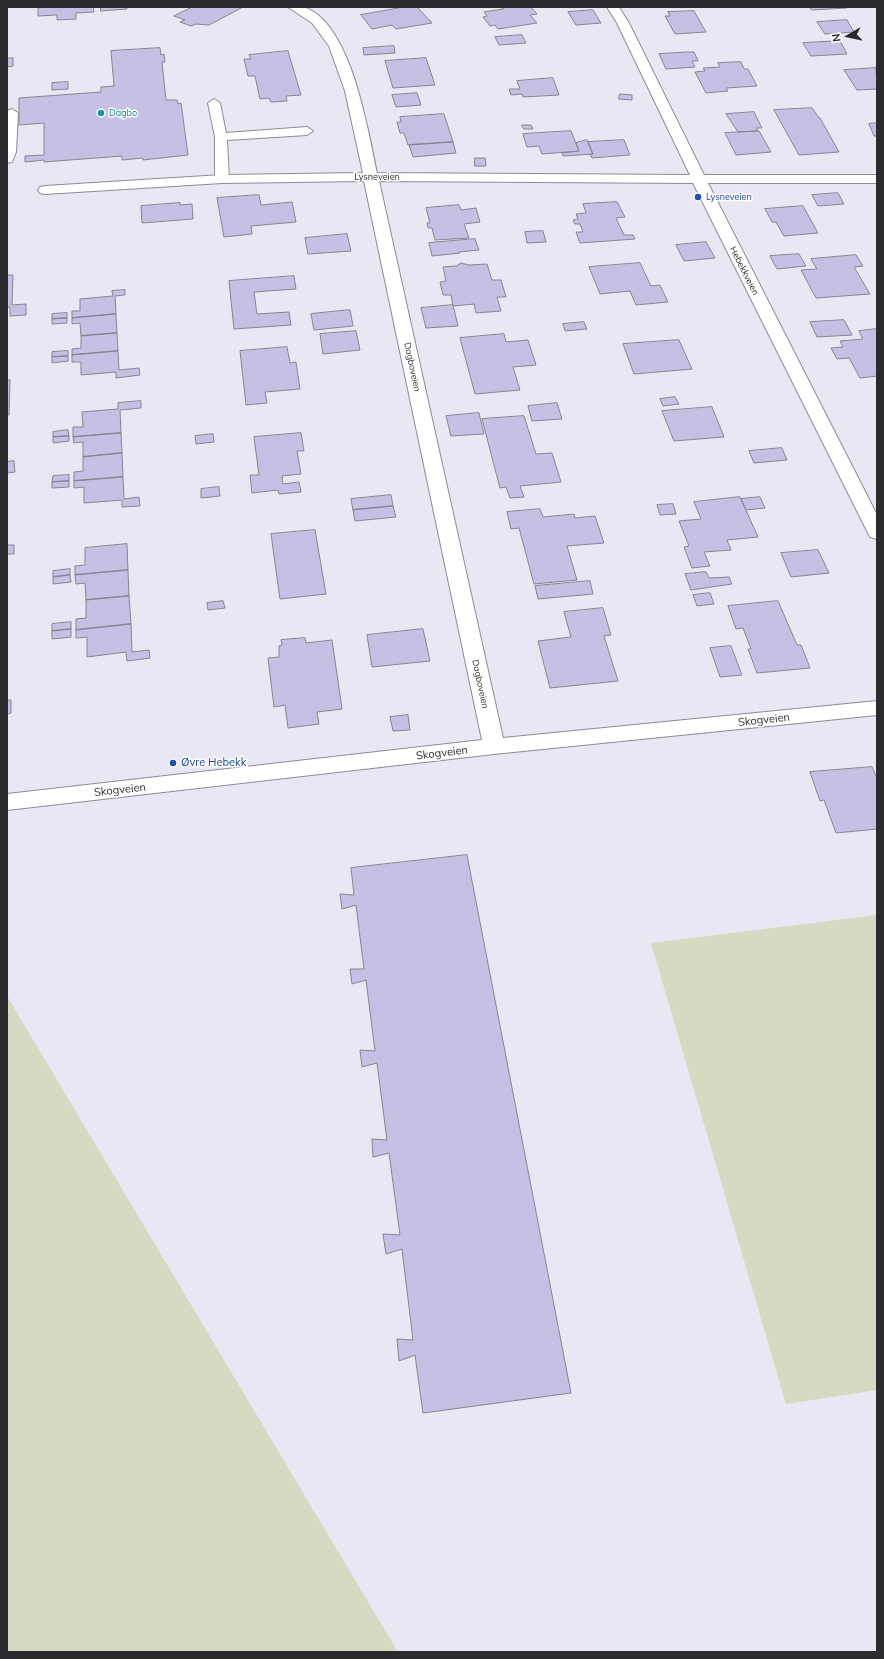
<!DOCTYPE html>
<html>
<head>
<meta charset="utf-8">
<style>
	body { margin:0 }
	#map { position:relative; width:884px; height:1659px; overflow:hidden; background:#eae7f4; font-family:Mulish,sans-serif }
	canvas { display:block }
	.frame { position:absolute; inset:0; border:8px solid #2b2b2f; pointer-events:none }
	.north { position:absolute; left:828px; top:16px; width:40px; height:40px; -webkit-text-stroke:3px #fff; paint-order:stroke; rotate:261deg; font-size:11px; font-weight:700; line-height:16px; text-align:center; color:#2b2b2f }
	.north::after { content:''; display:block; margin:auto; width:14px; height:18px; background:#2b2b2f; clip-path:polygon(50% 0,100% 100%,50% 72%,0 100%) }
</style>
</head>
<body>
<div id="map">
<canvas width="884" height="1659"></canvas>
<div class="frame"></div>
<div class="north">N</div>
</div>
<script>
const ctx = document.querySelector('canvas').getContext('2d');
ctx.lineJoin = 'round';
function paint(path, color) {
  ctx.fillStyle = color;
  ctx.fill(path, 'evenodd');
}
function trace(path, color, width, dash) {
  ctx.strokeStyle = color;
  ctx.lineWidth = width;
  ctx.lineCap = dash ? 'butt' : 'round';
  ctx.setLineDash(dash || []);
  ctx.stroke(path);
}
function drawText(font, color, halo, rows, align = 'center') {
  ctx.font = font + ' Mulish,sans-serif';
  ctx.lineWidth = 3;
  ctx.setLineDash([]);
  ctx.textBaseline = 'middle';
  ctx.strokeStyle = halo;
  ctx.fillStyle = color;
  for (const [text, x, y, turn = 0] of rows) {
    ctx.save();
    ctx.translate(x, y);
    ctx.rotate((+turn || 0) * Math.PI / 180);
    ctx.textAlign = isNaN(turn) ? turn : align;
    if (halo) ctx.strokeText(text, 0, 0);
    ctx.fillText(text, 0, 0);
    ctx.restore();
  }
}
const green = new Path2D(`
	M877 915V1390L786 1404 651 943Z
	M7 996 398 1652H7Z`);
const building = new Path2D(`
	M93 7 94 12 76 13V19L57 20V15L38 16V8L42 7Z
	M101 7H127V9L101 11Z
	M193 7H243L209 25 196 24 191 26 180 22 185 20 174 16Z
	M404 7H417L432 23 396 29 392 25 372 29 361 15Z
	M501 7H531L537 14 530 15 537 23 498 29 495 25 490 26 483 17 487 16 484 12 503 9Z
	M810 7H846L847 8 812 10Z
	M593 10 601 23 576 25 568 12Z
	M694 11 706 32 675 34 665 16H670L668 12Z
	M847 20 854 32 825 34 817 22Z
	M522 35 526 43 499 45 495 37Z
	M840 41 847 54 811 56 803 43Z
	M394 46 395 53 364 55 363 48Z
	M160 48 161 55 164 54 165 62H162L166 100H177L178 104 181 103 188 155 143 160V158L122 160V156L44 162V160L25 162V156L44 155V123L19 125V98L101 92V87L114 86 111 51Z
	M288 51 301 95 286 96 287 101 271 102 269 98 260 99 255 76H248L244 59H251L249 55Z
	M687 52H694L698 61H692L695 67 666 69 659 54Z
	M13 58V66L7 67V59Z
	M426 58 435 85 393 88 385 61Z
	M741 62 744 69H748L757 86 726 88 728 91 706 93 695 72 705 71 703 68 720 67 718 63Z
	M876 68 877 89 857 90 844 70Z
	M553 78 559 95 523 97 522 94 511 95 509 89H520L517 81Z
	M68 82V89L52 90V83Z
	M417 93 421 105 396 107 392 95Z
	M620 94 632 95V100L619 99Z
	M812 108 819 118H820L839 152 799 155 774 110Z
	M754 112 762 128H756L758 131 738 132 726 114Z
	M444 114 453 142 408 145 404 133H400L397 122H401L400 117Z
	M877 123V136H874L869 124Z
	M522 125H531L533 129H524Z
	M571 131 579 151 542 154 539 146 527 147 523 134Z
	M758 131H759L771 152 736 155 725 133Z
	M587 140 593 154 563 156 562 153 579 151 576 143Z
	M624 140 630 155 592 158 590 154H593L588 142Z
	M453 142 456 153 413 157 409 145Z
	M475 158H485L486 166H475Z
	M838 193 844 204 818 206 812 195Z
	M259 195 261 205 292 202 296 222 251 226 252 234 224 237 217 198Z
	M617 202 625 217 616 218 624 235H633L635 239 580 243 576 232H583L580 224H575L573 220 578 219 576 214 586 213 583 204Z
	M180 203V205L192 204 193 219 142 223 141 206Z
	M459 205 461 210 476 208 480 222 464 224 469 238 435 240 432 228H428L427 223H430L426 208Z
	M803 206 818 233 784 236 776 222H772L765 209Z
	M543 231 546 242 527 243 525 232Z
	M347 234 351 251 308 254 305 238Z
	M475 239 479 250 459 252 460 253 432 256 429 243Z
	M706 242 715 258 684 261 676 245Z
	M799 254 806 266 777 269 770 256Z
	M856 255 863 266 854 267 870 294 816 298 801 270 817 269 811 259Z
	M461 263 469 265 487 264 492 280H501L506 297H497L501 311 476 313 474 304 453 306 451 295H443L440 282 446 281 443 267 456 266Z
	M640 263 651 286 660 285 668 302 636 305 630 291 600 294 589 267Z
	M7 275H13L12 305 26 304V315L10 316V307H7Z
	M294 276 296 289 254 292 257 314 289 312 291 325 234 329 229 281Z
	M125 290V295L115 296 116 314 72 318V311H80V299L113 296 112 291Z
	M453 305 458 326 426 328 421 308Z
	M350 310 353 326 314 330 311 314Z
	M67 313V318L52 319V314Z
	M116 314 117 333 81 336 80 323 72 324V318Z
	M67 318V323L52 324V319Z
	M844 320 852 335 817 337 810 322Z
	M584 322 587 329 565 331 563 324Z
	M877 329V376L860 378 849 358 837 359 831 348 843 347 840 341 863 339 859 331Z
	M356 331 360 350 323 354 320 334Z
	M117 333 118 351 72 355V349L81 348V336Z
	M504 334 506 342 528 340 536 365 513 367 520 390 475 394 460 338Z
	M679 340 692 369 634 374 623 344Z
	M287 347 290 363 296 362 300 389 265 392 267 403 246 405 240 351Z
	M68 351V356L52 357V352Z
	M118 351 119 370 139 368 140 375 116 378V372L81 375V362H72V355Z
	M68 356V361L52 363V357Z
	M10 380 9 415H7V381Z
	M675 397 679 404 663 406 660 399Z
	M141 401V408L120 410 121 433 73 437V427H83L82 412 118 409V403Z
	M557 403 562 419 532 421 528 406Z
	M712 407 724 437 674 441 662 411Z
	M479 413 484 434 451 436 446 416Z
	M524 416 536 454 552 453 561 482 520 486 524 497 510 498 506 487 500 488 482 419Z
	M68 430 69 436 53 437V432Z
	M121 433 122 453 83 457V442L74 443 73 437Z
	M301 433 304 451H297L301 474 282 476 283 484 299 482 301 492 279 494 278 490 252 493 250 475H259L254 437Z
	M213 434 214 442 196 444 195 436Z
	M69 436V441L53 443V437Z
	M782 448 787 460 754 463 749 451Z
	M122 453 123 477 74 481V472L83 471V457Z
	M14 461 15 472 7 473V462Z
	M69 475V481L52 482 53 476Z
	M123 477 124 499 139 497 140 506 122 507V500L84 503V487L74 488V481Z
	M69 481V487L52 488V482Z
	M219 487 220 496 201 498V489Z
	M391 495 393 506 353 510 351 499Z
	M740 497 758 537 727 540 731 550 704 552 710 566 692 568 684 547 689 546 679 521 701 519 694 502Z
	M760 497 765 508 746 510 741 499Z
	M673 504 676 514 660 515 657 505Z
	M393 506 396 517 355 521 353 510Z
	M540 509 543 517 574 514 575 518 595 516 604 543 567 546 577 580 534 584 519 528 511 529 507 512Z
	M315 530 326 594 280 599 271 534Z
	M127 544 128 570 75 575V566L85 565V548Z
	M7 545H14V554H7Z
	M818 550 829 573 791 577 781 553Z
	M70 569V575L53 577V571Z
	M128 570 129 596 86 600 85 583 76 584 75 575Z
	M706 572 709 578 729 577 732 584 691 590 685 574Z
	M70 575 71 582 53 584V577Z
	M590 581 593 594 538 599 535 586Z
	M710 593 714 604 697 606 693 595Z
	M129 596 131 624 76 630V619L86 618V600Z
	M223 601 225 608 208 610 207 603Z
	M778 601 797 645H801L810 668 757 673 748 649H751L743 628 736 629 728 606Z
	M603 608 611 635 604 636 618 681 550 688 538 641 571 637 564 612Z
	M71 622V629L52 631V624Z
	M131 624 132 652 149 650 150 658 127 661 126 652 87 657V637L76 638V630Z
	M71 629V637L52 639V631Z
	M423 629 430 661 372 667 367 635Z
	M305 638 306 643 332 640 342 709 317 712 319 724 288 728 285 705 274 707 268 658 279 657V646L282 645 281 640Z
	M731 646 742 675 720 677 710 648Z
	M7 700H11V713L7 714Z
	M408 715 410 730 393 731 390 717Z
	M872 767 877 778V829L836 833 824 800 820 801 810 772Z
	M467 855 571 1393 423 1413 415 1355 399 1361 397 1339 413 1340 402 1249 386 1254 383 1234 400 1235 389 1153 373 1157 372 1139 387 1140 377 1063 362 1067 360 1050 375 1051 366 980 352 984 350 969H364L356 905 342 909 340 894 354 895 351 868Z`);
const lane = new Path2D(`
	M214 99 220 103 226 133 307 127 313 131 307 135 227 140 229 179 222 183 217 182 215 179V137L208 103Z
	M12 109 18 113 16 152 12 162 7 163V111Z`);
const street = new Path2D(`
	M288 7C292 7 299 6 303 7 351 21 368 131 377 173L690 175 617 23 607 7H619L629 23 704 175H877V183H708L877 515V539L870 537 693 183 379 181 503 738 877 701V715L494 754 7 810V794L482 740 364 181 222 183 45 194 40 193 38 190 40 187 45 186 222 175 363 173 345 91 329 46 312 23Z`);
const markers = [
	[101,113,4,"#0f9aa8"],
	[698,197,4,"#1a4fb4"],
	[173,763,4,"#1a4fb4"]
];
const farCulturenames = [
	["Dagbo",109,113]
];
const farStreetnames = [
	["Lysneveien",377,177],
	["Hebekkveien",744,271,63],
	["Dagboveien",412,367,78],
	["Dagboveien",480,684,78]
];
const farTransitnames = [
	["Lysneveien",706,197]
];
const streetNames = [
	["Skogveien",764,720,-6],
	["Skogveien",442,753,-7],
	["Skogveien",120,790,-6]
];
const transitNames = [
	["Øvre Hebekk",181,763]
];
paint(green, '#d5dac2');
paint(building, '#c8bfe5');
trace(building, '#878591', 1);
trace(lane, '#8e8b97', 2);
trace(street, '#8e8b97', 2);
paint(lane, '#fff');
paint(street, '#fff');
for (const [x, y, r, color] of markers) {
  const dot = new Path2D();
  dot.arc(x, y, r, 0, 2 * Math.PI);
  ctx.fillStyle = color;
  ctx.fill(dot);
  trace(dot, '#fff', 1.5);
}
drawText('9px', '#0d838f', '#fff', farCulturenames, 'left');
drawText('9px', '#2b2b2f', '#fff', farStreetnames);
drawText('9px', '#164399', '#fff', farTransitnames, 'left');
drawText('11px', '#2b2b2f', '#fff', streetNames);
drawText('11px', '#164399', '#fff', transitNames, 'left');
</script>
</body>
</html>
